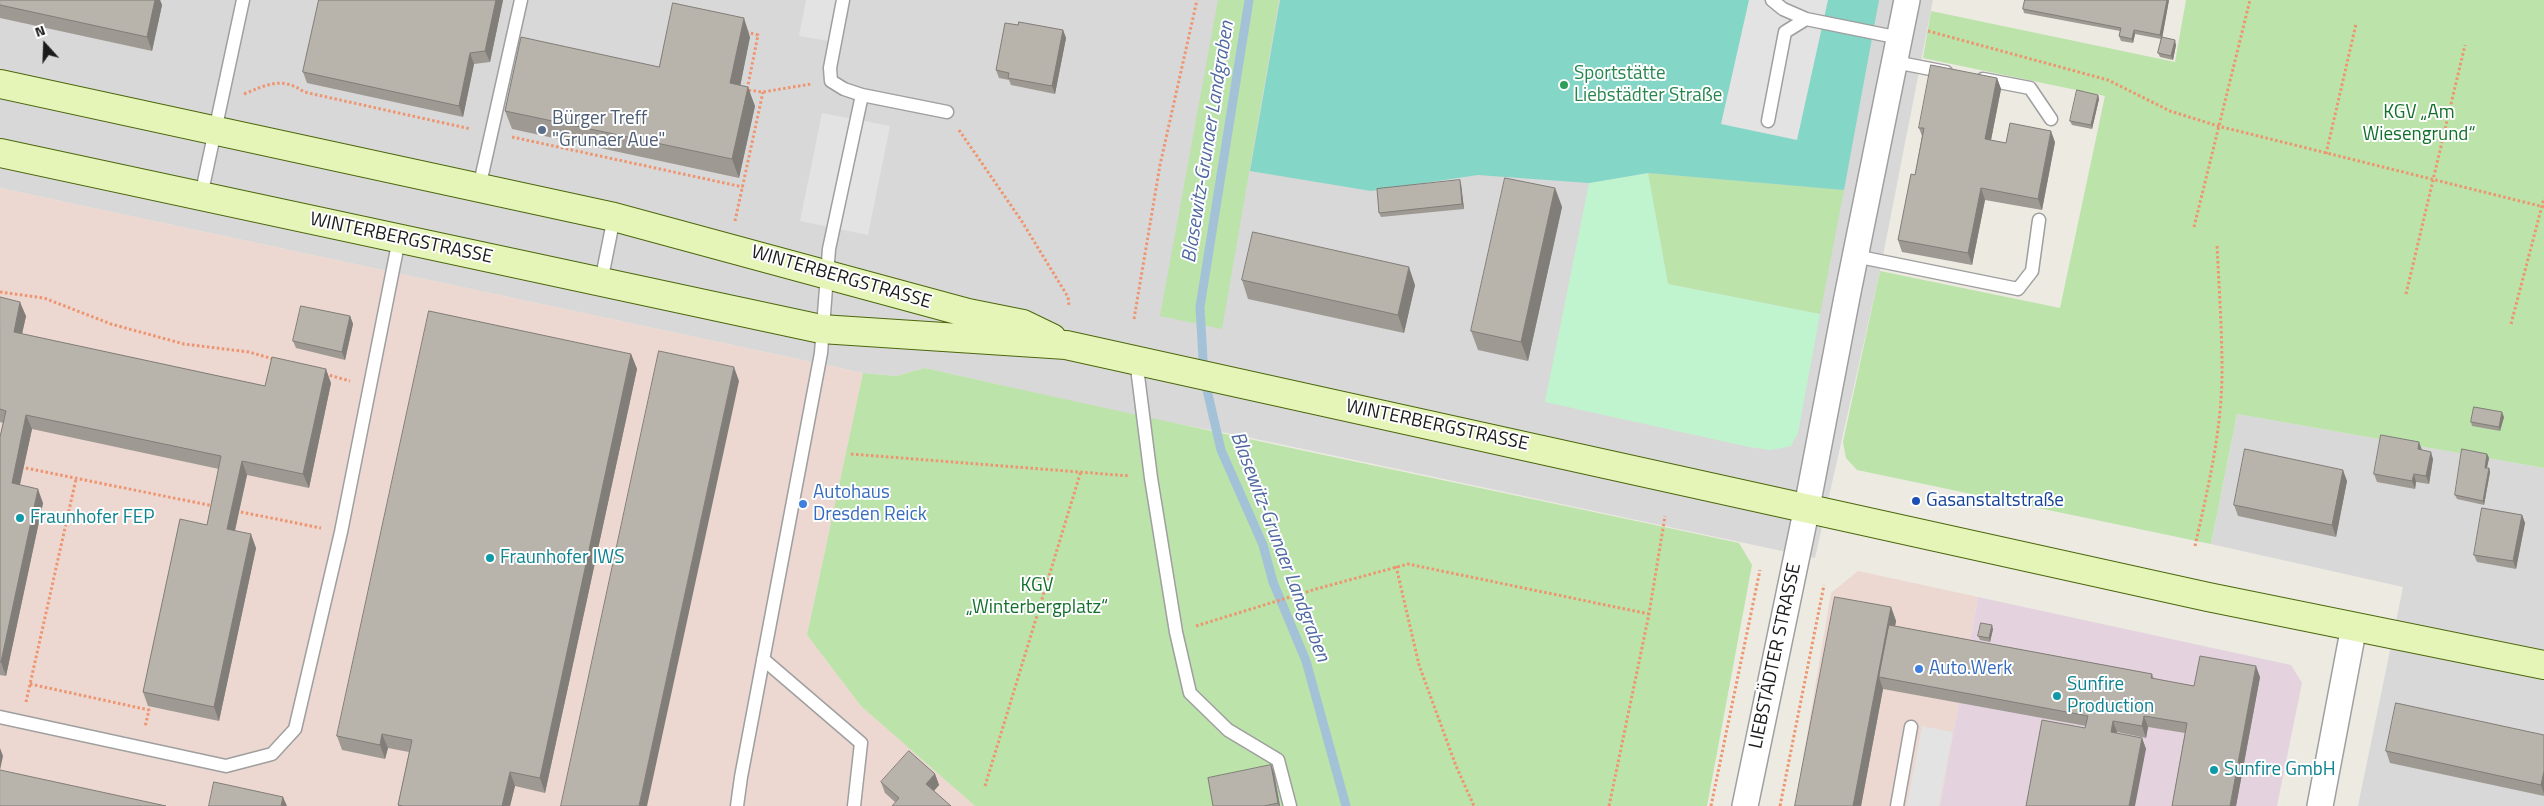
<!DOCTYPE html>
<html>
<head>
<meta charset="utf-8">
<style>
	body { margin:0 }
	#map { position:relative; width:2544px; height:806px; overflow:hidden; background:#eceae1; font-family:"Titillium Web",sans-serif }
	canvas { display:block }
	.north { position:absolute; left:20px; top:20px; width:50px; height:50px; -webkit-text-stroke:4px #fff; paint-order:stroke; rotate:340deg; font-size:14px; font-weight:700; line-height:20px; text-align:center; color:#1b1b1b }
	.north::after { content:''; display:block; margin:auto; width:18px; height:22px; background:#1b1b1b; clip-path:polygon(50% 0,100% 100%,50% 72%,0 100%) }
</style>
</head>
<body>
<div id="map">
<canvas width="2544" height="806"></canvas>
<div class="north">N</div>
</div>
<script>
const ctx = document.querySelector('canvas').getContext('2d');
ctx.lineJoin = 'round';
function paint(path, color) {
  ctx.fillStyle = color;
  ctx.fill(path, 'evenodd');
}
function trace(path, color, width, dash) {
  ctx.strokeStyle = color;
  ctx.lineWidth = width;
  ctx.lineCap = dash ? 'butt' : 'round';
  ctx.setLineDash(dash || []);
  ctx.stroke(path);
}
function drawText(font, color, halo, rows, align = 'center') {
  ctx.font = font + ' "Titillium Web",sans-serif';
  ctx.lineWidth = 4;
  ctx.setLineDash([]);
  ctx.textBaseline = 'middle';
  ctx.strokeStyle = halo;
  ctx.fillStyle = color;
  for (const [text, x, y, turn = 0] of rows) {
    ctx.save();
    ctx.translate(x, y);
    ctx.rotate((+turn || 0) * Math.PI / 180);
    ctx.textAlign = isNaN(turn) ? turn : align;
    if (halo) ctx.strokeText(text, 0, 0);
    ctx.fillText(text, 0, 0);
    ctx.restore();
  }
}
const residential = new Path2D(`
	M0 0H1933L1880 271 1815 558 1242 436 1142 417 925 368 896 376 863 373 0 188Z
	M2237 414 2544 468V806H2358L2403 587 2211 544Z`);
const commercial = new Path2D(`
	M0 188 863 373 807 635 861 706 975 806H0Z
	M1858 571 1978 597 1940 806H1795L1831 593Z`);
const industrial = new Path2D(`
	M1978 597 2291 665 2302 683 2277 806H1940Z`);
const grass = new Path2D(`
	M1218 0H1279L1222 329 1160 316Z
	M2186 0H2544V468L2237 414 2211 544 1857 470 1846 458 1843 442 1880 271 2060 308 2105 96 1923 58 1931 11 2175 62Z
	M1648 173 1844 190 1820 314 1668 284Z
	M925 368C1196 429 1468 485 1739 543L1752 565 1707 806H975L861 706 807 635 863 373 896 376Z`);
const park = new Path2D(`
	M1648 173 1668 284 1820 314 1798 433 1791 446 1771 450 1749 447 1545 402 1589 183Z`);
const pitch = new Path2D(`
	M1280 0H1879L1844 190 1648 173 1589 183 1478 175 1371 191 1250 171Z`);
const parking = new Path2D(`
	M806 0H843L835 42 799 36Z
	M1749 0H1828L1797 140 1721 124Z
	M822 113 890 126 868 235 800 221Z
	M1922 726 1953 732 1939 806H1907Z`);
const stream = new Path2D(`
	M1249 0 1200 307 1204 377 1221 450 1263 545 1273 582 1306 661 1346 806`);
const path = new Path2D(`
	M1928 31 2108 80 2170 111 2218 126 2544 207
	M746 32 758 35 747 90 763 92 811 84
	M244 94C266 85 282 76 304 92L471 129
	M959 130 1021 220 1068 297 1069 306
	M512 137 743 187
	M2326 154 2356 24
	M735 221 763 92
	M2194 227 2250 0
	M0 292 44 298 111 324 184 344 249 352 273 359
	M2406 294 2465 45
	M1134 319 1160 165 1197 0
	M2511 324 2544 198
	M325 374 350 381
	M851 454 1130 476
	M21 467 213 506
	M236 511 321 528
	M2195 546C2208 488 2222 430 2222 371 2222 329 2219 287 2217 245
	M1396 566 1419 665 1456 766 1474 806
	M1196 626 1316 589 1408 564 1649 614
	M30 684 149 710 145 727
	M26 702 76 479
	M985 786 1081 471
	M1609 806 1649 614 1665 516
	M1711 806 1760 570
	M1780 806 1824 585`);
const lane = new Path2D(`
	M843 0 830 68 831 81 844 89 862 95
	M1772 0 1783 9 1806 19
	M1895 62 1946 72
	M1983 79 2030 88 2051 119
	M1768 121 1785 32 1806 19 1900 38
	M479 188 521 0
	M201 196 243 0
	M1855 256 2018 289 2032 271 2039 220
	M601 282 614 217
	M1136 360 1151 478 1176 632 1190 693 1228 730 1278 760 1290 806
	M763 659 861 743 854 806
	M0 717 226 766 272 754 295 729 341 532 399 239
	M737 806 741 777 821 353 829 249 862 95 947 112
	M1897 806 1911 727`);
const street = new Path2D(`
	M1745 806 1807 507 1847 297 1907 0
	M2320 806 2354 626`);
const secondary = new Path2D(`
	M0 84 614 217 968 313 1023 324 1052 338
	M0 153 821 329 1066 345 2208 597 2544 665`);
const wall = new Path2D(`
	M0 0H160L162 5 152 51 0 18Z
	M319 0H503L490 62 474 64 463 117 307 83 303 72Z
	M2025 0H2169L2162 37 2176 45 2173 60 2160 57 2158 53 2161 39 2135 34 2133 43 2121 41 2119 36 2120 31 2024 13 2023 9Z
	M1018 25 1063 30 1066 38 1055 94 1011 85 1009 80 999 78 996 70Z
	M750 37 740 86 755 106 739 178 512 129 505 111 659 67Z
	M1997 78 2001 89 1991 140 2006 143 2055 142 2042 210 1985 200 1972 265 1902 252 1898 240 1915 175 1922 136 1919 128Z
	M2098 95 2099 99 2092 129 2072 125 2070 121Z
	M1461 184 1464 209 1381 217 1379 213Z
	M1555 188 1562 207 1528 361 1478 350 1471 331Z
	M1242 280 1415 285 1404 333 1248 299Z
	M0 297 26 316 22 334 265 386 331 383 309 488 247 475 235 531 256 548 219 721 148 706 143 692 207 525 219 469 32 429 20 485 43 503 6 676 0 675V437L3 423 0 422Z
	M350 316 353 324 345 360 296 348 293 341Z
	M631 354 637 369 545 793 515 786 510 806H398V805L409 752 388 748 385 759 342 750 337 736Z
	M2504 417 2500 431 2472 426 2471 422Z
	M2422 450 2433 459 2429 484 2416 482 2415 489 2377 482 2374 474Z
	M2487 454 2489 458 2487 468H2489L2490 472 2484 505 2457 499 2455 495Z
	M2347 481 2336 537 2238 516 2234 505Z
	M2522 515 2525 523 2516 569 2477 562 2474 555Z
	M1891 607 1896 621 1895 626 2152 674 2154 679 2194 686 2260 677 2236 806H2172L2185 733 2148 727 2146 738 2117 732V734L2142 738 2146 749 2085 728 2086 726 1883 689 1861 806H1795Z
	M1993 629 1990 642 1980 640 1978 636Z
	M2544 735V796L2390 763 2386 751Z
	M1271 765 1274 773 1280 806H1213Z
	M935 774 939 785 934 791 895 802 885 793 881 782Z`);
const shadedWall = new Path2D(`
	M155 0H160L162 5 152 51 147 37Z
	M496 0H503L490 62 485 51Z
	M2167 0H2169L2162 39 2160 35Z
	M744 18 750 37 737 102 730 83Z
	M1063 30 1066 38 1055 94 1052 86Z
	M2134 30 2135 34 2133 43 2132 39Z
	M2175 40 2176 45 2173 60 2171 56Z
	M470 53 474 64 463 117 459 106Z
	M1997 78 2001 89 1989 150 1985 139Z
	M748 87 755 106 739 178 732 159Z
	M2098 95 2099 99 2092 129 2091 125Z
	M2051 131 2055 142 2042 210 2038 199Z
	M1460 180 1461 184 1464 209 1462 204Z
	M1555 188 1562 207 1528 361 1521 342Z
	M1981 188 1985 200 1972 265 1968 253Z
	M1409 267 1415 285 1404 333 1398 315Z
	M20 302 26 316 19 347 14 332Z
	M350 316 353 324 345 360 342 352Z
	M631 354 637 369 545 793 540 778Z
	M734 367 739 381 647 806H639Z
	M326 369 331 383 309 488 303 474Z
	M2502 412 2504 417 2500 431 2499 427Z
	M26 415 32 429 17 497 12 483Z
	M2419 442 2422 450 2418 449Z
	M2431 452 2433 459 2429 484 2426 476Z
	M2487 454 2489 458 2486 472 2485 468Z
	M242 461 247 475 232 543 227 529Z
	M2489 468 2490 472 2484 505 2483 501Z
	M2343 470 2347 481 2336 537 2332 525Z
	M2414 474 2416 482 2415 489 2412 481Z
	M38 489 43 503 6 676 1 662Z
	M2522 515 2525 523 2516 569 2513 561Z
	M251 534 256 548 219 721 214 707Z
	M1891 607 1896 621 1885 679 1879 677 1883 689 1861 806H1853Z
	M1992 625 1993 629 1990 642 1989 638Z
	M2256 666 2260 677 2236 806H2230Z
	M2144 716 2148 727 2146 738 2142 726Z
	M2113 721 2117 732 2115 744 2111 732Z
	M382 734 388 748 385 759 380 745Z
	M2142 738 2146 749 2135 806H2129Z
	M0 748 3 756 0 770Z
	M1271 765 1274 773 1280 806H1279L1278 803Z
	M2544 771V794L2541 785Z
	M510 772 515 786 510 806H502Z
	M935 774 939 785 930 795 926 784Z
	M283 797 287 806H281Z`);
const building = new Path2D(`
	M0 0H155L147 37 0 5Z
	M319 0H496L485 51 470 53 459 106 303 72Z
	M2025 0H2167L2160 35 2134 30 2132 39 2119 36 2121 28 2023 9Z
	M673 3 744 18 730 83 748 87 732 159 505 111 521 37 659 67Z
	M1019 22 1063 30 1052 86 1008 78 1009 73 996 70 1005 23 1018 25Z
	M2162 37 2175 40 2171 56 2158 53Z
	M1931 65 1997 78 1985 139 2006 143 2010 123 2051 131 2038 199 1981 188 1968 253 1898 240 1911 174 1915 175 1924 128H1919Z
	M2077 90 2098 95 2091 125 2070 121Z
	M1505 178 1555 188 1521 342 1471 331Z
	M1460 180 1462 204 1379 213 1377 189Z
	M1253 232 1409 267 1398 315 1242 280Z
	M0 297 20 302 14 332 265 386 272 357 326 369 303 474 242 461 227 529 251 534 214 707 143 692 180 519 207 525 221 456 26 415 12 483 38 489 1 662H0V437L6 411 0 409Z
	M301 306 350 316 342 352 293 341Z
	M429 311 631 354 540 778 510 772 502 806H403L398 805 412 740 382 734 380 745 337 736Z
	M659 351 734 367 639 806H561Z
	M2474 407 2502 412 2499 427 2471 422Z
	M2381 435 2419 442 2418 449 2431 452 2426 476 2414 474 2412 481 2374 474Z
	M2245 449 2343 470 2332 525 2234 505Z
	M2462 449 2487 454 2485 468H2489L2483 501 2455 495Z
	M2482 508 2522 515 2513 561 2474 555Z
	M1835 597 1891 607 1853 806H1795Z
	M1981 623 1992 625 1989 638 1978 636Z
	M1889 625 2152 674 2151 678 2194 686 2200 656 2256 666 2230 806H2172L2187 723 2144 716 2142 726 2113 721 2111 732 2142 738 2129 806H2026L2042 720 2085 728 2088 716 1879 677Z
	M2396 703 2544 735V771L2541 785 2386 751Z
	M909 751 935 774 926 784 951 806H892L899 798 881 782Z
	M1271 765 1278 803 1264 806H1213L1208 778Z
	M0 770 166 806H0Z
	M214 782 283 797 281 806H209Z`);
const markers = [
	[1564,85,5,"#2e9e5b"],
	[542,130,5,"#5c6f8a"],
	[1916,501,5,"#1a4fb4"],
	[803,504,5,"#3f7fe0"],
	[20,518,5,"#0f9aa8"],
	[490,558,5,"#0f9aa8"],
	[1919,669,5,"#3f7fe0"],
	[2057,696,5,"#0f9aa8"],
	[2214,770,5,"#0f9aa8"]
];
const leisureNames = [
	["Sportstätte",1574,74],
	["Liebstädter Straße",1574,96]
];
const parkNames = [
	["KGV „Am",2419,113],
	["Wiesengrund“",2419,135],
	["KGV",1037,586],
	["„Winterbergplatz“",1037,608]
];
const serviceNames = [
	["Bürger Treff",552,119],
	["\"Grunaer Aue\"",552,141]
];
const streetNames = [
	["WINTERBERGSTRASSE",401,239,12],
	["WINTERBERGSTRASSE",841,278,16],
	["WINTERBERGSTRASSE",1437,426,12],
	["LIEBSTÄDTER STRASSE",1776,656,-78]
];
const shopNames = [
	["Autohaus",813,493],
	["Dresden Reick",813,515],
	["Auto.Werk",1929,669]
];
const transitNames = [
	["Gasanstaltstraße",1926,501]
];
const cultureNames = [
	["Fraunhofer FEP",30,518],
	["Fraunhofer IWS",500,558],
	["Sunfire",2067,685],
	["Production",2067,707],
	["Sunfire GmbH",2224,770]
];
const waterNames = [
	["Blasewitz‐Grunaer Landgraben",1209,142,-81],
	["Blasewitz‐Grunaer Landgraben",1279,547,69]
];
paint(residential, '#d9d8d8');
paint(commercial, '#ecd7d1');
paint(industrial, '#e4d3de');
paint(grass, '#bbe3aa');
paint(park, '#c0f4ce');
paint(pitch, '#84d6c6');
paint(parking, '#e3e3e3');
trace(stream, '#a4c2d7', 9);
trace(lane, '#9f9f9f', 15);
trace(street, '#9f9f9f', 28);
trace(secondary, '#4c670d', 30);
trace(path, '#ee9570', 3, [2.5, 2.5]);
trace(lane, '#fff', 12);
trace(street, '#fff', 25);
trace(secondary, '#e5f4b7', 28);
paint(wall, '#9e9a93');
paint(shadedWall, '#817d78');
paint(building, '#b8b3ab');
trace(building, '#817d78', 1);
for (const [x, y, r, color] of markers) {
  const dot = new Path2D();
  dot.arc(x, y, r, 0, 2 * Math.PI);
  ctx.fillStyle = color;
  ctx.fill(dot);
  trace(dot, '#fff', 2);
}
drawText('19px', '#27864d', '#fff', leisureNames, 'left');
drawText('19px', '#136f2c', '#fff', parkNames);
drawText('19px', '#4e5e75', '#fff', serviceNames, 'left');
drawText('19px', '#1b1b1b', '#fff', streetNames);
drawText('19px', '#366cbe', '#fff', shopNames, 'left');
drawText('19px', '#164399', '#fff', transitNames, 'left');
drawText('19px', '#0d838f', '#fff', cultureNames, 'left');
drawText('italic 20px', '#5069a2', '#fff', waterNames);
</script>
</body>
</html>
